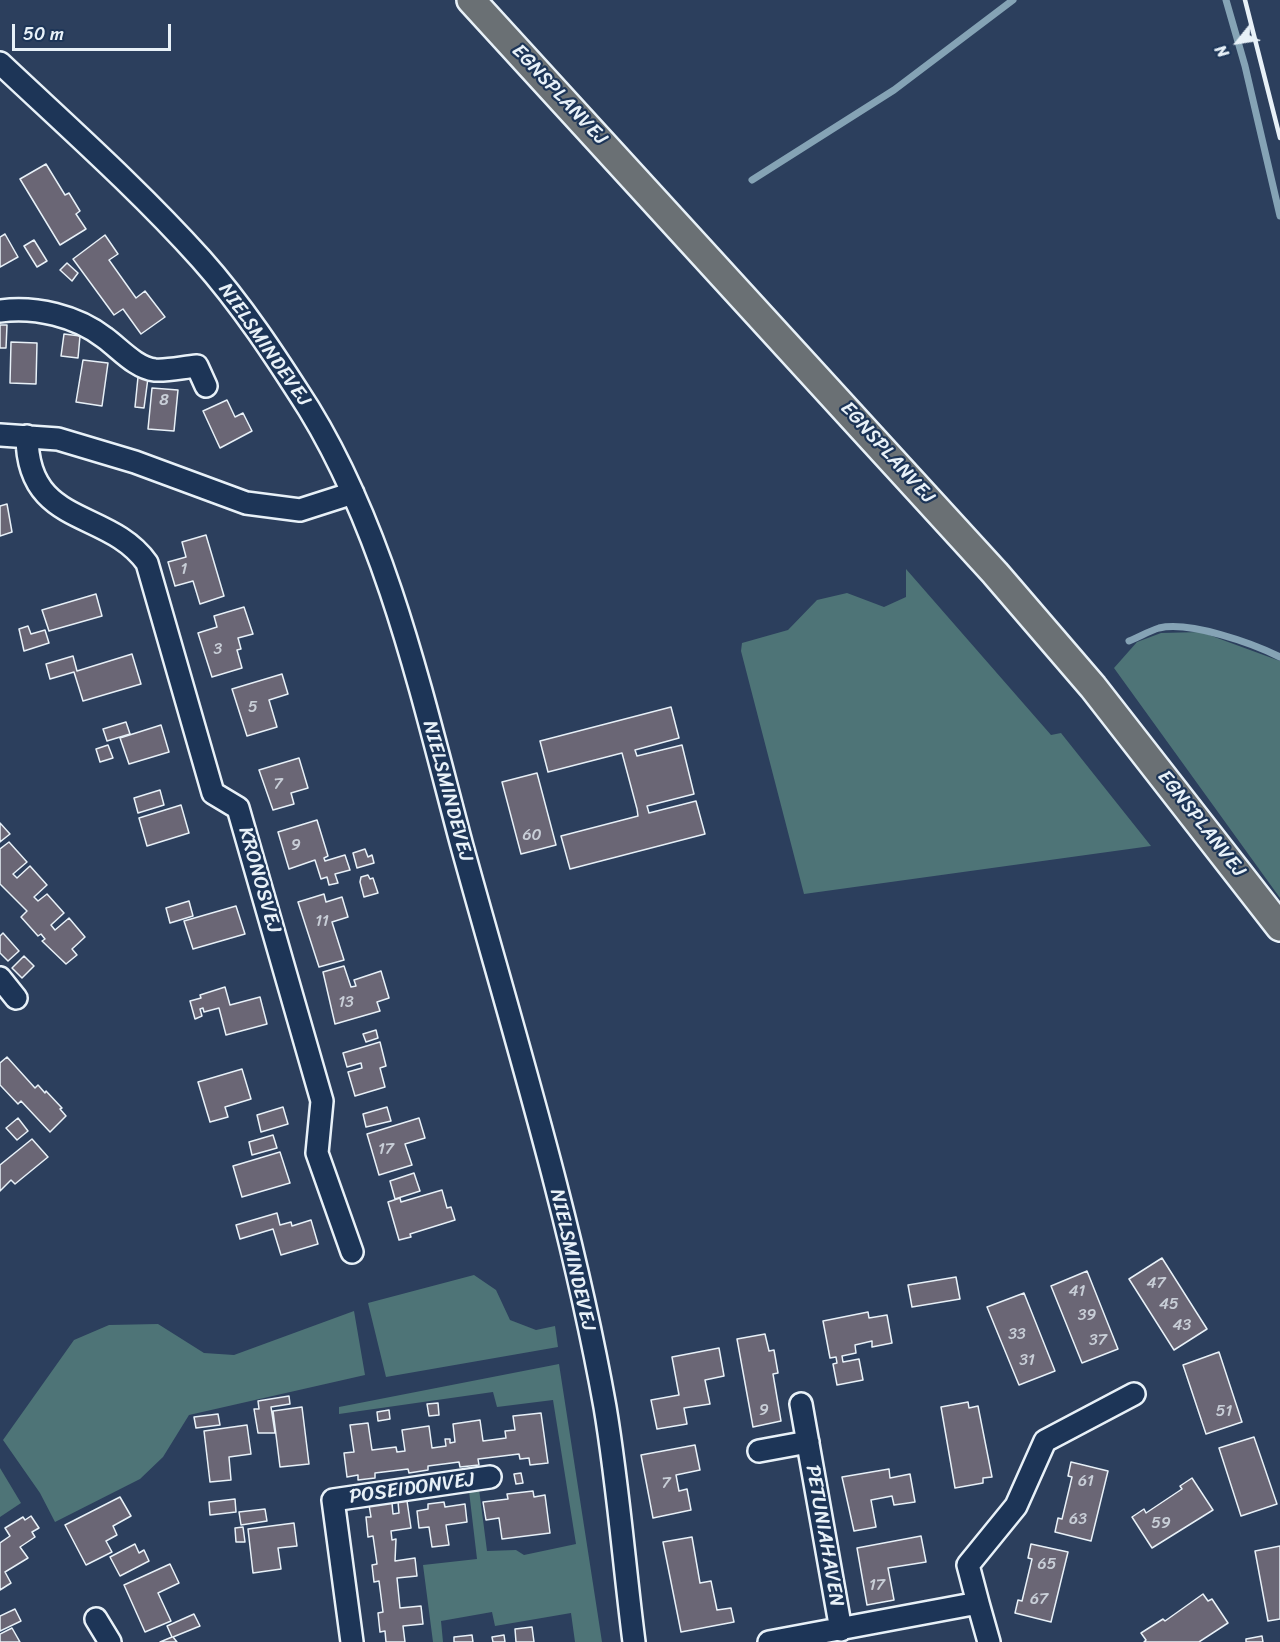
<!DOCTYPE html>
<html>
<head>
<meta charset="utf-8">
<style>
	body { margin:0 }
	#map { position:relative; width:1280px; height:1642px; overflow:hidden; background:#2c3f5d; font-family:Sriracha,sans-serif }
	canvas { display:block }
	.north { position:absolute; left:1208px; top:12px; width:60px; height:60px; -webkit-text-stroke:4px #1d3557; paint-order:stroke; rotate:240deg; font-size:16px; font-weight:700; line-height:24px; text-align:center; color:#e8f1f8 }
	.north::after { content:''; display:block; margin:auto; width:21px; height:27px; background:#e8f1f8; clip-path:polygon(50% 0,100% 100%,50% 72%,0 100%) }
	.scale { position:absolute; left:12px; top:24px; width:159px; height:27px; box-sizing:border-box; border:3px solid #e8f1f8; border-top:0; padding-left:8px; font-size:18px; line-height:21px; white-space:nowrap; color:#e8f1f8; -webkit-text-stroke:4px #1d3557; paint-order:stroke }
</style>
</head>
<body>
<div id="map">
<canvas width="1280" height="1642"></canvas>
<div class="north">N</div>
<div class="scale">50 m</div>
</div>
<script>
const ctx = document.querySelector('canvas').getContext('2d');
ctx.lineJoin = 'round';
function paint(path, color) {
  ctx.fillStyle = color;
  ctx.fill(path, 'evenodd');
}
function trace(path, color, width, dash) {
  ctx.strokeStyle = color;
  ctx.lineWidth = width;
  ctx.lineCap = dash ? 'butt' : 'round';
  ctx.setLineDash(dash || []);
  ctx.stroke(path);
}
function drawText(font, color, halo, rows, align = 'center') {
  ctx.font = font + ' Sriracha,sans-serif';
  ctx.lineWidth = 4.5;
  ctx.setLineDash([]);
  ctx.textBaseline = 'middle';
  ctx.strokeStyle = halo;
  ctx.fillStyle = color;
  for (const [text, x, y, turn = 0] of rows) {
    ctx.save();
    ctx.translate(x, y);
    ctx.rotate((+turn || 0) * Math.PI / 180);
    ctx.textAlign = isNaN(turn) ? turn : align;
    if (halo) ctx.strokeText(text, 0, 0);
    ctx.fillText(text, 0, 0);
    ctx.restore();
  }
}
const green = new Path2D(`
	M906 569 1051 735 1061 733 1151 846 804 894 741 651 742 643 788 630 817 600 847 593 884 607 906 597Z
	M1201 632 1280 661V898L1114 668 1137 642 1161 633Z
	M474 1275 496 1290 510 1320 536 1330 555 1326 558 1347 386 1377 368 1303Z
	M354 1311 365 1375 189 1415 163 1457 140 1479 55 1522 40 1493 3 1440 74 1340 109 1325 158 1324 204 1353 234 1355Z
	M559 1364 602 1642H575L571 1613 495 1626 492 1612 441 1621 443 1642H433L423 1565 477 1559 469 1491 479 1489 487 1551 516 1550 524 1555 576 1544 553 1400 497 1407 493 1392 339 1414V1407Z
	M0 1468 21 1503 0 1517Z`);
const stream = new Path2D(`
	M1226 0 1245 66 1280 216
	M752 180 894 90 1013 0
	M1129 641C1139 637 1149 631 1159 628 1190 621 1252 643 1280 657`);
const building = new Path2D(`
	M46 164 65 195 69 193 80 211 76 214 86 229 60 245 20 179Z
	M5 234 18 257 0 267V237Z
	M105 235 118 254 109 260 136 298 145 291 165 317 141 334 123 309 114 315 73 259Z
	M34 240 47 261 37 267 24 246Z
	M67 263 78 273 72 281 60 270Z
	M0 325H7L6 348H0Z
	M64 334 80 336 78 358 61 356Z
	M11 342 37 343 36 384 10 383Z
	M83 360 108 363 102 406 76 402Z
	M138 377 148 378 144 408 135 407Z
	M152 388 178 390 174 431 148 429Z
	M227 400 235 417 243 413 252 431 220 448 203 411Z
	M7 504 12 532 0 536V506Z
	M206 535 224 596 200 604 193 581 175 586 168 562 186 557 182 542Z
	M96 594 102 616 49 631 42 610Z
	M244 607 253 634 238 638 241 649 237 650 242 668 212 677 198 633 217 627 214 616Z
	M28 626 31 634 45 630 49 643 24 651 19 629Z
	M132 654 141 684 83 701 74 672 50 679 46 664 73 656 77 671Z
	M282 674 288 694 269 700 277 727 247 736 232 689Z
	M671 707 679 738 635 750 637 756 682 745 694 794 647 806 649 813 696 801 705 834 570 869 561 836 638 816 637 809 622 753 548 772 540 741Z
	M126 722 130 734 107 741 103 729Z
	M161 725 169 752 129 764 120 738Z
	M108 745 113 758 100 762 96 749Z
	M299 758 308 788 291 793 294 804 273 810 259 770Z
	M537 773 556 845 521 854 502 782Z
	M160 790 164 805 138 813 134 798Z
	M181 805 189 833 147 846 139 818Z
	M317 820 328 856 324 858 325 861 345 855 350 870 335 874 338 883 329 885 327 877 321 879 315 860 289 869 278 832Z
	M0 823 10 834 0 842Z
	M9 842 27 862 13 874 17 878 30 866 47 885 34 897 38 901 47 894 64 913 51 925 55 930 69 918 85 937 72 949 77 955 66 964 42 941 45 939 41 934 38 936 21 917 27 911 0 884V849Z
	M365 849 368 857 372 855 374 863 357 868 353 853Z
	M368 875 370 879 373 878 378 893 364 897 360 882 361 877Z
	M324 894 326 902 342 897 348 917 332 922 344 960 319 967 298 902Z
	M189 901 193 916 170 923 166 908Z
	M236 906 245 934 193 949 184 921Z
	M3 933 19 951 8 961 0 953V936Z
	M24 956 34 966 22 978 12 968Z
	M344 966 351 987 356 986 354 980 381 971 389 998 377 1002 380 1011 335 1024 323 972Z
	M225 987 230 1005 260 997 267 1024 226 1035 219 1008 204 1012 203 1008 200 1009 202 1016 195 1019 190 1001 201 998 200 995Z
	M376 1030 378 1038 366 1042 363 1034Z
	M380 1042 386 1066 380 1068 385 1087 355 1096 348 1072 362 1068 361 1063 347 1067 343 1053Z
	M7 1057 35 1088 38 1085 45 1093 46 1091 62 1108 60 1109 66 1116 50 1132 21 1101 18 1104 0 1085V1063Z
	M242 1069 251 1099 225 1107 228 1117 210 1122 198 1082Z
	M283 1107 288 1124 261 1132 257 1115Z
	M387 1107 391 1121 366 1127 363 1114Z
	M18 1118 28 1131 17 1140 6 1128Z
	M419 1118 425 1138 405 1144 412 1165 379 1175 367 1134Z
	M273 1135 277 1148 252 1155 249 1142Z
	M32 1139 48 1157 15 1184 11 1180 0 1191V1165Z
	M280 1152 290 1183 242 1197 233 1166Z
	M414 1173 420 1191 395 1199 390 1181Z
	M442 1190 447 1208 451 1207 455 1220 410 1234 411 1237 399 1240 388 1202 400 1198 401 1202Z
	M277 1213 280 1225 291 1222 292 1226 311 1220 318 1244 281 1255 273 1229 240 1239 236 1225Z
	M1162 1258 1207 1329 1174 1350 1129 1279Z
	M1087 1271 1118 1349 1082 1363 1051 1286Z
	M956 1277 960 1299 912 1307 908 1285Z
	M1024 1293 1055 1371 1019 1385 987 1307Z
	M868 1312 869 1318 887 1315 892 1343 872 1347V1341L855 1345 856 1353 842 1356 843 1362 859 1359 863 1380 837 1385 833 1364 837 1363 836 1357 830 1358 823 1321Z
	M765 1334 769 1351 774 1350 778 1373 773 1374 781 1421 753 1427 737 1339Z
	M719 1348 724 1376 705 1380 710 1404 684 1408 687 1424 657 1429 651 1400 679 1395 672 1357Z
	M1219 1352 1242 1422 1206 1434 1183 1365Z
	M289 1396 290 1404 271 1407 275 1433H258L254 1409H259L258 1401Z
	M968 1402 969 1408 978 1406 992 1477 983 1478V1483L955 1488 941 1407Z
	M438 1403 439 1415 429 1416 427 1404Z
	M302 1407 309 1464 280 1467 273 1411Z
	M389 1410 390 1419 378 1421 377 1412Z
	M541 1413 548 1463 530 1465 529 1458 520 1459 519 1454 478 1459 479 1465 460 1467 459 1462 428 1466V1470L409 1473 408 1469 375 1473V1478L358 1480V1475L347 1477 344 1453 354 1452 350 1425 368 1423 372 1450 396 1447 397 1452 405 1451 402 1430 429 1426 432 1448 446 1446 445 1439H450V1443L455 1442 453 1424 480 1420 483 1441 506 1438 505 1431 515 1430 513 1416Z
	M218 1414 220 1425 196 1428 194 1417Z
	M247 1425 251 1454 229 1457 231 1480 210 1482 204 1431Z
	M1254 1437 1277 1504 1241 1516 1219 1448Z
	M695 1445 700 1470 676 1475 679 1491 687 1489 691 1510 653 1518 641 1455Z
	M1071 1462 1108 1471 1091 1541 1055 1532 1058 1518 1062 1519 1072 1477 1068 1476Z
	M889 1469 890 1478 910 1474 915 1502 894 1505 892 1496 871 1500 876 1527 854 1531 842 1477Z
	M521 1473 523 1483 516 1484 514 1474Z
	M1192 1478 1213 1510 1152 1548 1132 1517 1144 1509 1146 1513 1182 1489 1180 1486Z
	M533 1491 534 1497 545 1495 550 1533 502 1539 499 1518 486 1520 483 1502 508 1499 507 1494Z
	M120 1497 131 1516 113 1526 117 1535 106 1541 112 1552 86 1565 65 1525Z
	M235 1499 236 1512 210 1515 209 1502Z
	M407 1501 411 1528 391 1531 392 1540 396 1539 395 1561 415 1558 417 1576 397 1578 400 1608 421 1606 423 1624 403 1626 405 1642H386L385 1631 380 1632 378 1613 383 1612 379 1581 374 1582 372 1565 377 1564 373 1536 368 1537 366 1517H371L369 1505 392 1503 393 1514 399 1513 398 1502Z
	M444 1502 445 1507 465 1504 467 1522 446 1525 449 1545 432 1547 429 1527 419 1528 417 1511 428 1509V1504Z
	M265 1509 267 1521 241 1525 239 1512Z
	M31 1516 39 1528 32 1532 35 1537 20 1547 28 1558 5 1572 11 1583 0 1590V1543L10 1536 5 1528 23 1517 25 1520Z
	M294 1523 297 1546 278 1548 281 1569 253 1573 248 1529Z
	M243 1527 245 1542H236L235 1528Z
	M921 1536 926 1562 888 1568 894 1600 867 1605 857 1548Z
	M692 1537 700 1583 711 1581 717 1610 731 1608 734 1622 681 1632 663 1542Z
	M135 1544 139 1553 144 1550 149 1561 120 1576 110 1557Z
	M1031 1544 1068 1552 1051 1622 1015 1613 1018 1600 1022 1601 1032 1559 1028 1558Z
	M1280 1546V1619L1268 1621 1255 1551Z
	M170 1564 179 1583 158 1593 171 1621 145 1632 124 1585Z
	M1203 1594 1208 1601 1212 1599 1228 1623 1199 1642H1144L1146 1640 1141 1633 1163 1619 1165 1621Z
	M15 1609 21 1621 0 1631V1616Z
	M194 1614 200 1626 173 1637 177 1642H160L172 1637 167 1626Z
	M532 1627 534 1642H516L515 1629Z
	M12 1628 20 1642H0V1634Z
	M472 1635 473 1642H454V1637Z
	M504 1635 505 1642H493L492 1637Z
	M1262 1636 1263 1642H1246V1639Z`);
const minor = new Path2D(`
	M0 63C68 127 139 190 201 259 242 305 276 357 309 409 388 538 423 700 462 846 513 1031 571 1217 605 1407 618 1484 624 1564 634 1642
	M0 311C35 306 77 316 105 338 120 349 136 368 155 370 168 371 184 367 197 366L206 386
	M0 435 58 439 135 462 246 503 300 510 353 493
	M27 436C27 528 108 508 147 563L213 793 238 808 322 1101 317 1153 352 1252
	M0 978 16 998
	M801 1404 841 1630
	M759 1451 808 1442
	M978 1603 968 1565 1016 1506 1045 1441 1134 1394
	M96 1619 110 1642
	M352 1642 333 1500 490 1477
	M769 1642 978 1603 989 1642`);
const major = new Path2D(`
	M471 0 995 573 1093 687 1280 927`);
const rail = new Path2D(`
	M1245 0 1280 138`);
const numberNames = [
	["8",164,401],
	["1",184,570],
	["3",218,650],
	["5",253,708],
	["7",278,785],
	["60",532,836],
	["9",296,846],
	["11",322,922],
	["13",346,1003],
	["17",386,1150],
	["47",1156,1284],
	["41",1077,1292],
	["45",1169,1305],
	["39",1087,1316],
	["43",1182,1326],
	["33",1017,1335],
	["37",1098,1341],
	["31",1027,1361],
	["9",764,1411],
	["51",1224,1412],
	["61",1086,1482],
	["7",666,1484],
	["63",1078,1520],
	["59",1161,1524],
	["65",1047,1565],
	["17",877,1586],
	["67",1039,1600]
];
const streetNames = [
	["EGNSPLANVEJ",559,95,47],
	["NIELSMINDEVEJ",264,345,55],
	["EGNSPLANVEJ",887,453,48],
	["NIELSMINDEVEJ",447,791,75],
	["EGNSPLANVEJ",1201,824,52],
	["KRONOSVEJ",259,880,74],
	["NIELSMINDEVEJ",572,1260,77],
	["POSEIDONVEJ",412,1489,-8],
	["PETUNIAHAVEN",824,1536,80]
];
paint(green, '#4e7477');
trace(stream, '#85a3b5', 7);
paint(building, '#6a6675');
trace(building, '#e8f1f8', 1.5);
trace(minor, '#e8f1f8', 26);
trace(major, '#e8f1f8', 32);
trace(minor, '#1d3557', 21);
trace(major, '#6a7074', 27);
trace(rail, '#e8f1f8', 4.5);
drawText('16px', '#c8ced7', null, numberNames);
drawText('20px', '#e8f1f8', '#1d3557', streetNames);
</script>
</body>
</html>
